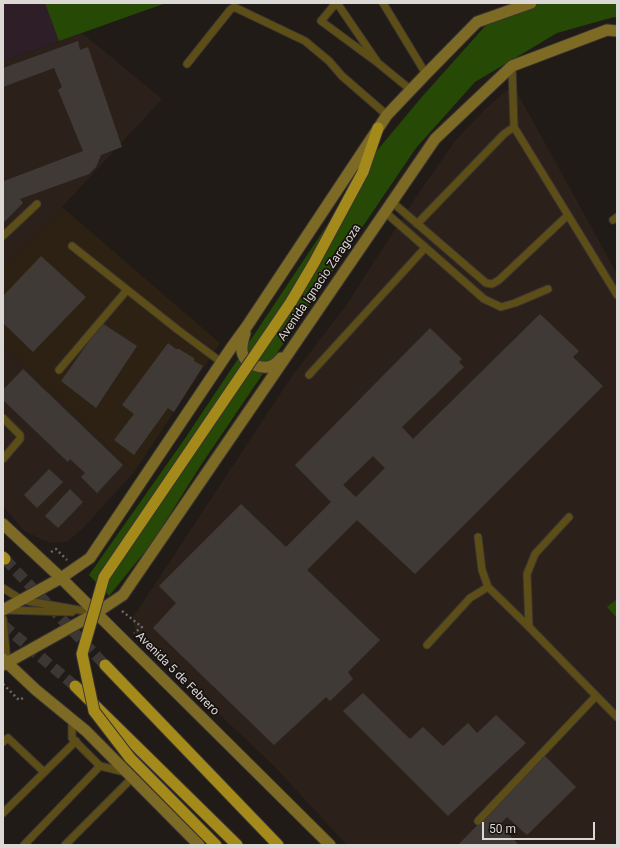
<!DOCTYPE html>
<html>
<head>
<meta charset="utf-8">
<style>
	body { margin:0 }
	#map { position:relative; width:620px; height:848px; overflow:hidden; background:#201b17; font-family:Roboto,sans-serif }
	canvas { display:block }
	.frame { position:absolute; inset:0; border:4px solid #dcd8d6; pointer-events:none }
	.scale { position:absolute; left:482px; top:822px; width:113px; height:18px; box-sizing:border-box; border:2px solid #dcd8d6; border-top:0; padding-left:5px; font-size:12px; line-height:14px; white-space:nowrap; color:#dcd8d6; -webkit-text-stroke:3px #17120f; paint-order:stroke }
</style>
</head>
<body>
<div id="map">
<canvas width="620" height="848"></canvas>
<div class="frame"></div>
<div class="scale">50 m</div>
</div>
<script>
const ctx = document.querySelector('canvas').getContext('2d');
ctx.lineJoin = 'round';
function paint(path, color) {
  ctx.fillStyle = color;
  ctx.fill(path, 'evenodd');
}
function trace(path, color, width, dash) {
  ctx.strokeStyle = color;
  ctx.lineWidth = width;
  ctx.lineCap = dash ? 'butt' : 'round';
  ctx.setLineDash(dash || []);
  ctx.stroke(path);
}
function drawText(font, color, halo, rows, align = 'center') {
  ctx.font = font + ' Roboto,sans-serif';
  ctx.lineWidth = 3.5;
  ctx.setLineDash([]);
  ctx.textBaseline = 'middle';
  ctx.strokeStyle = halo;
  ctx.fillStyle = color;
  for (const [text, x, y, turn = 0] of rows) {
    ctx.save();
    ctx.translate(x, y);
    ctx.rotate((+turn || 0) * Math.PI / 180);
    ctx.textAlign = isNaN(turn) ? turn : align;
    if (halo) ctx.strokeText(text, 0, 0);
    ctx.fillText(text, 0, 0);
    ctx.restore();
  }
}
const built = new Path2D(`
	M82 33 162 99 62 207 3 267V61Z
	M513 85 617 274V845H347L274 766 137 636 132 619 292 376 345 307 414 200 455 141 483 111Z
	M3 344 134 472 83 528 67 542 50 543 24 531 3 506Z`);
const industrial = new Path2D(`
	M62 207 220 343 134 472 3 344V267Z`);
const education = new Path2D(`
	M3 3H166L3 61Z`);
const green = new Path2D(`
	M45 3H166L59 41Z
	M540 3H617V18L614 17 557 33 475 82 416 148 201 465 152 543 109 596 89 575 186 437 375 153 421 98 486 25Z
	M617 599V618L607 607Z`);
const building = new Path2D(`
	M78 41 80 50 88 47 122 147 101 155 96 167 89 174 20 199 23 203 3 223V180L4 181 83 151 58 90 62 87 54 68 3 87V68Z
	M41 256 86 297 33 352 3 323V296Z
	M540 314 579 351 573 357 603 386 415 574 357 520 307 570 380 640 348 672 353 679 330 701 326 697 274 745 153 628 176 603 159 586 241 504 286 547 331 502 295 465 430 328 462 359 459 362 464 367 402 427 413 439ZM373 456 385 468 356 497 343 485Z
	M102 323 137 346 96 408 61 381Z
	M168 343 176 349H179L194 358V361L203 366 174 412 168 408 134 455 114 440 134 414 122 405Z
	M23 369 123 465 97 493 81 477 85 473 70 459 68 462 3 400V390Z
	M49 469 63 482 37 508 24 495Z
	M70 489 83 502 58 528 45 516Z
	M363 693 410 739 423 727 443 746 468 723 477 733 496 715 526 743 448 816 343 711Z
	M545 756 576 787 527 835 507 817 499 825 519 845H458Z`);
const trunkTunnel = new Path2D(`
	M5 559 105 665
	M3 625 75 686`);
const path = new Path2D(`
	M51 552 56 549 67 560
	M122 611 142 627 134 633
	M3 684 19 700 25 697`);
const service = new Path2D(`
	M336 3 321 21 378 63 337 3
	M383 3 426 74
	M378 63 411 90
	M187 64 230 10 234 7 305 41 329 61 342 76 387 115
	M512 66 514 127
	M392 202 486 283 492 284 499 280 568 215
	M385 212 484 299 501 307 515 303 548 289
	M613 220 617 217
	M417 224 504 134 514 127 617 295
	M3 236 37 204
	M72 246 178 330 221 362
	M59 370 127 290
	M309 375 425 248
	M3 418 20 435V439L3 459
	M478 537 482 570 488 587 529 627 617 717
	M3 588 22 600 96 613
	M4 610 72 612
	M3 619 7 663
	M529 627 527 574 535 554 569 517
	M427 645 470 598 488 587
	M72 720V738L100 766 125 772
	M3 742 8 738 44 772
	M3 813 76 741
	M478 821 596 696
	M24 845 100 766
	M65 845 132 778`);
const secondary = new Path2D(`
	M245 333C243 340 240 348 243 355 246 364 259 368 268 367 273 366 278 362 281 358
	M3 524 61 578 330 845
	M3 610 61 578 90 558 231 348 247 326 387 115 426 74 477 22 531 3
	M3 659 36 690 86 731 199 845
	M3 665 96 613 123 595 435 139 512 66 607 30 617 31`);
const trunk = new Path2D(`
	M291 302 314 263 363 172 378 128
	M3 557 5 559
	M105 665 278 845
	M75 686 237 845
	M130 758 216 845`);
const trunkBridge = new Path2D(`
	M130 758 94 711 82 654 104 577 291 302`);
const streetNames = [
	["Avenida Ignacio Zaragoza",320,283,-56],
	["Avenida 5 de Febrero",177,674,45]
];
paint(built, '#2c211a');
paint(industrial, '#2d2113');
paint(education, '#2d1e28');
paint(green, '#264905');
paint(building, '#403a36');
trace(trunkTunnel, '#3c3734', 11, [11, 5.5]);
trace(service, '#3a3532', 9);
trace(secondary, '#3a3532', 13);
trace(trunk, '#3a3532', 13);
trace(path, '#6d6865', 2.5, [2, 3]);
trace(service, '#5d4e17', 7);
trace(secondary, '#7d6a25', 11);
trace(trunk, '#a48a1a', 11);
trace(trunkBridge, '#3a3532', 13, []);
trace(trunkBridge, '#a48a1a', 11);
drawText('12px', '#dcd8d6', '#17120f', streetNames);
</script>
</body>
</html>
